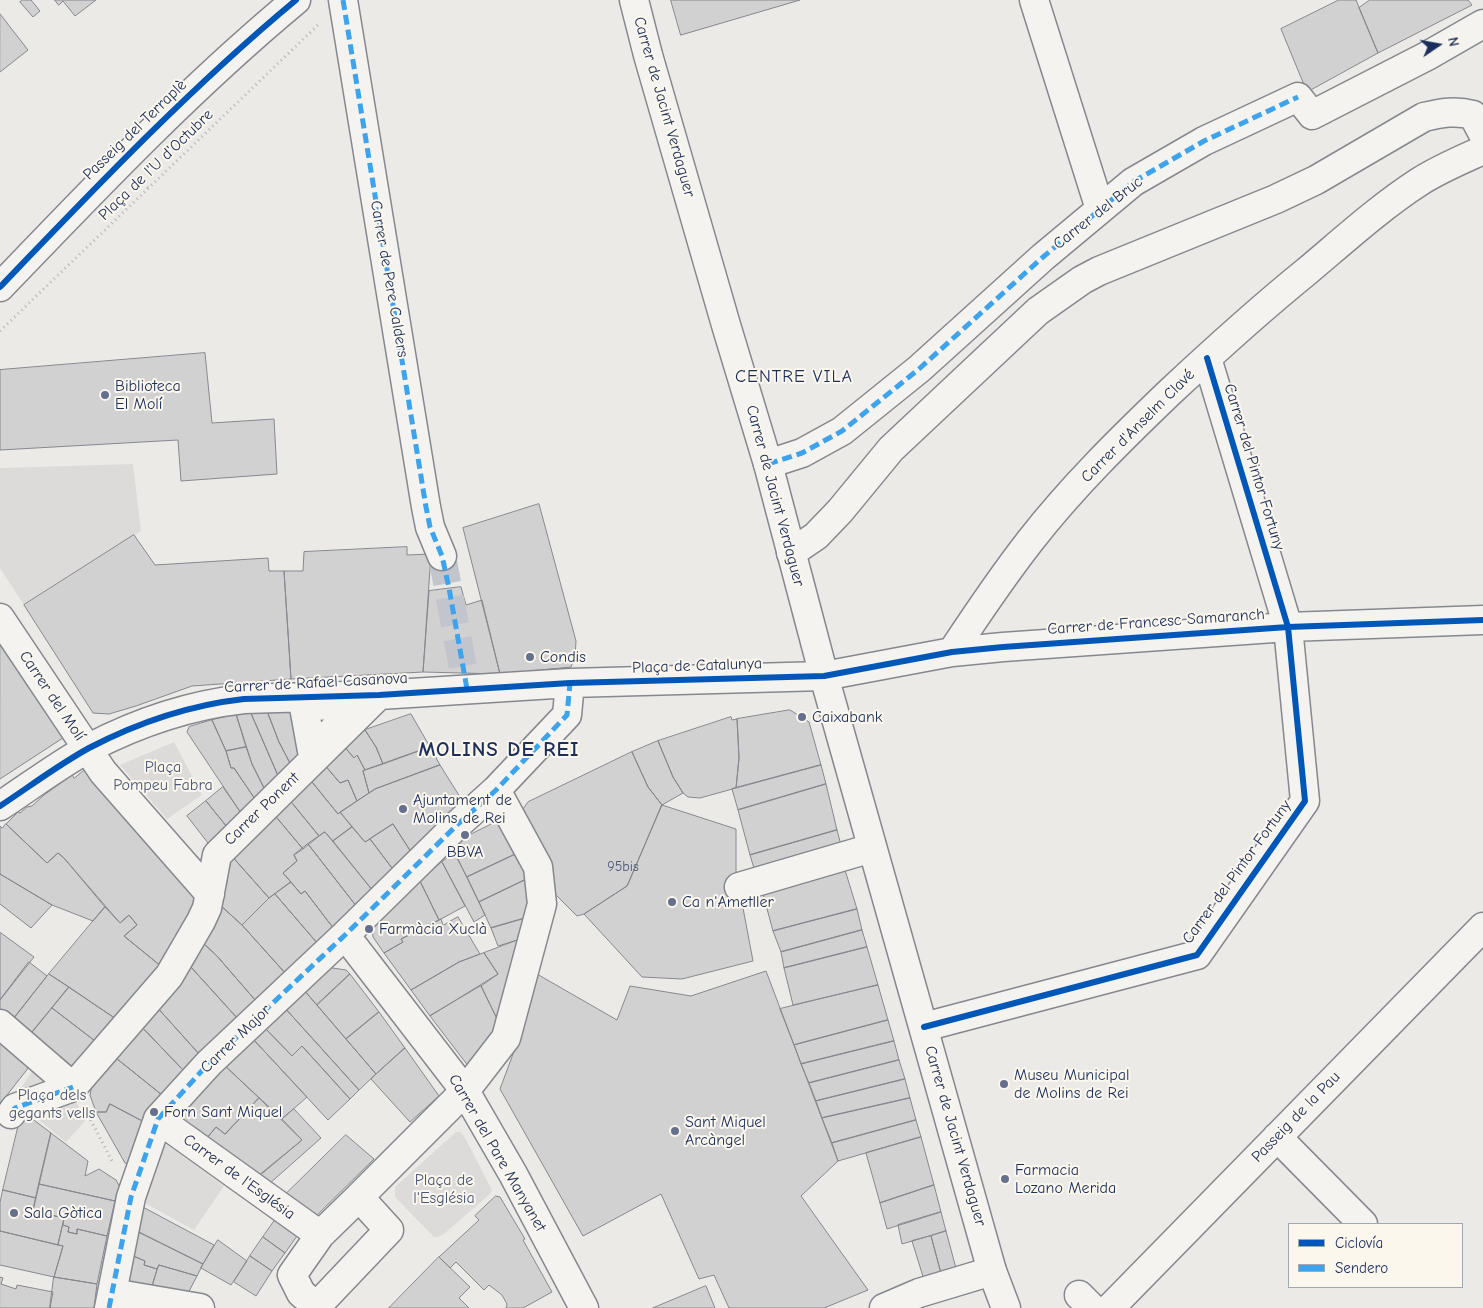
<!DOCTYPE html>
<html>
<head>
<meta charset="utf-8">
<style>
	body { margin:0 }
	#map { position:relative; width:1483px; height:1308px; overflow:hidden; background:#eceae6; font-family:"Comic Neue",sans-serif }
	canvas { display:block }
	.legend { position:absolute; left:1288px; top:1223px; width:175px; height:65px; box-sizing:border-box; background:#fbf7ec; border:1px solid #a1a7b3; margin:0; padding:6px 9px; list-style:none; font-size:15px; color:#1b2f5e }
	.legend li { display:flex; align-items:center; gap:10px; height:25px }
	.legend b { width:25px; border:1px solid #a1a7b3 }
	.north { position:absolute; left:1413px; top:20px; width:50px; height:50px; -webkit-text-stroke:4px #fbf7ec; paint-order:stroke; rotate:78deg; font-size:14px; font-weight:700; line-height:20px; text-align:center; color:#1b2f5e }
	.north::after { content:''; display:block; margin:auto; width:18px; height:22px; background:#1b2f5e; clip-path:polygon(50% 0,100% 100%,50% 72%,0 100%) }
</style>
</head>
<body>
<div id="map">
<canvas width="1483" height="1308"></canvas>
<ul class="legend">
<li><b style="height:6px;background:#0057b8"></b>Ciclovía</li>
<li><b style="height:6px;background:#3da3ed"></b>Sendero</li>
</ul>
<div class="north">N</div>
</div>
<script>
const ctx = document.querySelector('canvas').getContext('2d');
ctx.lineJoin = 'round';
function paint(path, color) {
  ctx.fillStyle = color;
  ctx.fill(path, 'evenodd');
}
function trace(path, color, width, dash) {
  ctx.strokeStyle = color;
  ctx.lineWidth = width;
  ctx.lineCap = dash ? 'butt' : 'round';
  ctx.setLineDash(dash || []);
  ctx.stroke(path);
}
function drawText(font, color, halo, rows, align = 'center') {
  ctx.font = font + ' "Comic Neue",sans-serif';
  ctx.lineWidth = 4;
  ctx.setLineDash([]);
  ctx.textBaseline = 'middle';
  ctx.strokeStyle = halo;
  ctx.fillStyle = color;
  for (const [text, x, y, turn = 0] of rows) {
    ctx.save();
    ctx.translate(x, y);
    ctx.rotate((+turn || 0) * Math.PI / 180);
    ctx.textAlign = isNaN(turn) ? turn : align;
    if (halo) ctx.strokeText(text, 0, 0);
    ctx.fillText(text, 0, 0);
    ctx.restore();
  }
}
const green = new Path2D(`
	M133 464 141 531 24 605 0 568V468Z
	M174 742 202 795 167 819 120 765Z
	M36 1066 73 1095 85 1121 66 1142 13 1099Z
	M456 1132H460L464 1136 492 1190 490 1194 445 1233 438 1237H434L395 1197V1187Z
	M164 1143 224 1186 194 1230 141 1201Z`);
const building = new Path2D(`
	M23 0H31L40 11 33 17 20 2Z
	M55 0H96L75 16 63 1 59 5Z
	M671 0H800L681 35Z
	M1339 0H1356L1378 53 1307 92 1281 29Z
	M1370 0H1468L1472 5 1378 53 1359 8Z
	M0 14 28 50 0 72Z
	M205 353 212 423 274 419 277 474 181 481 178 440 0 450V370Z
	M539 504 576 641 575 657 571 667 500 674 463 528Z
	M134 535 155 565 268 558 269 571H284L291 679 192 686 136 706 109 714 93 713 24 605Z
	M407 547V555L431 554 423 672 291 679 284 571H303L304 552Z
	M461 587 466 605 482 600 500 674 423 672 429 591Z
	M0 627 69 734 0 779Z
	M266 708H290L294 730 307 756 292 767 279 742Z
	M266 708 279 742 292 767 279 778 250 711Z
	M790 710 809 722 821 765 736 788 739 758 737 719Z
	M250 711 279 778 265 790 252 764 236 714Z
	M236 714 246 747 226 751 212 720Z
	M411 714 430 747 383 764 376 747 365 730Z
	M731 717 732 720 737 719 738 737 739 758 736 788 700 798 688 797 683 793 673 777 658 741Z
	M212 720 226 751 231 768H234L255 799 241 813 187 732 189 727Z
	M365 730 376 747 383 764 365 770 357 755 354 758 343 745 354 735Z
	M658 741 673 777 683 793 662 805 648 787 632 752Z
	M343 745 354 758 357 755 365 770 363 771 369 793 357 801 348 780 340 783 323 763Z
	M246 747 252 764 265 790 255 799 234 768H231L226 751Z
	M430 747 440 765 375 789 369 793 363 771Z
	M632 752 648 787 662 805 627 886 584 914 577 916 554 893 518 816 528 802Z
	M323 763 340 783 348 780 357 801 338 814 308 777Z
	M440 765 465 805 413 855 393 824 365 842 340 812 375 789Z
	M821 765 826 784 738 810 732 789Z
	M87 768 201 894 162 967 124 936 137 925 129 915 120 923 64 858 58 853 47 863 6 824 18 812 20 813 27 807 32 806 44 795 72 775 74 778Z
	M308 777 338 814 340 812 352 827 333 841 325 832 319 836 288 798Z
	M826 784 837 830 750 855 738 810Z
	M223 787 241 813 227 827 206 801Z
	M288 798 319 836 303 849 272 812Z
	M206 801 227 827 208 843 187 816Z
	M662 805 736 829V871L753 961 682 979 642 977 584 914 627 886Z
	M272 812 303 849 294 855 297 861 283 873 291 882 269 898 230 854Z
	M504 818 520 852 467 877 450 845Z
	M6 824 47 863 58 853 64 858 105 907 93 921 52 905 0 874V826L2 828Z
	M393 824 413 855 395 872 370 839Z
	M352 827 365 842 370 839 395 872 373 891 333 841Z
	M837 830 842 849 756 875 750 855Z
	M325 832 373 891 357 907 308 844Z
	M308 844 357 907 334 929 305 891 301 894 283 873 297 861 294 855Z
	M520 852 531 877 479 902 467 877Z
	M455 853 485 915 474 922 442 862Z
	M230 854 269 898 242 925 220 905 227 882Z
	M442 862 465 906 439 920 420 881Z
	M845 870 857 909 773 931 763 894Z
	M0 874 52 905 31 928 0 904Z
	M531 877 529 917 491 928 479 902Z
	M420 881 439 920 401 939 403 942 384 953 373 937 372 925Z
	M291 882 301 894 305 891 334 929 318 944 275 894Z
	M275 894 318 944 286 974 242 925 269 898Z
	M220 905 242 925 286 974 256 1001 217 956 202 942Z
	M105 907 120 923 129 915 137 925 124 936 162 967 119 1021 49 974Z
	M857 909 862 930 781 952 773 931Z
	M458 917 480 954 459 962 411 990 384 953 403 942 401 939 441 919 443 925Z
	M529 917 527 937 498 946 491 928Z
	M862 930 867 947 784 968 781 952Z
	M1 933 34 957 0 1000V933Z
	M526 937 503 1031 481 986 498 974 484 953Z
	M202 942 217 956 256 1001 238 1019 190 966Z
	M867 947 878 985 793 1005 784 968Z
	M484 953 498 974 430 1016 411 990 459 962Z
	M29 962 47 976 11 1022 0 1013V1000Z
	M190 966 238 1019 200 1055 155 1005Z
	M326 967 346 970 350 974 317 1005 303 989Z
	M530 970 617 1020 630 986 691 996 766 971 838 1161 801 1196 868 1290 824 1308H729L714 1275 699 1279 661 1194 583 1236 500 1089 519 1038Z
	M49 974 69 987 29 1036 11 1022Z
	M350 974 379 1012 346 1039 317 1005Z
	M878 985 888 1020 794 1045 780 1009Z
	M481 986 503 1031 472 1071 430 1016Z
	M69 987 119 1021 99 1044 52 1008Z
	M303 989 376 1074 359 1090 284 1007Z
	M155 1005 200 1055 183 1070 138 1023Z
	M284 1007 359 1090 350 1099 302 1046 292 1056 264 1027Z
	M52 1008 99 1044 72 1073 29 1036Z
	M379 1012 405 1048 376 1074 346 1039Z
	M888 1020 894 1041 801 1064 794 1045Z
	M138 1023 183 1070 162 1095 111 1054Z
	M0 1027 36 1058 0 1104Z
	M264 1027 292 1056 302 1046 350 1099 328 1120 252 1038Z
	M252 1038 307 1097 282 1119 223 1064Z
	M894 1041 899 1060 809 1083 801 1064Z
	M405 1048 439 1096 410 1122 371 1079Z
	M111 1054 162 1095 146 1123 110 1104 106 1112H96L90 1095 94 1074Z
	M899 1060 905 1079 816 1101 809 1083Z
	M223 1064 259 1098 225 1134 216 1127 206 1139 176 1117Z
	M905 1079 910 1098 822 1118 816 1101Z
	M259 1098 302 1140 258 1177 206 1139 216 1127 225 1134Z
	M910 1098 916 1120 832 1143 822 1118Z
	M110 1104 146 1123 128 1164 125 1163 96 1112H106Z
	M294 1109 321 1138 269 1184 258 1176 302 1140 282 1119Z
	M22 1111 51 1133 36 1198 3 1190Z
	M916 1120 921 1137 838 1161 832 1143Z
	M51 1133 88 1161 85 1176 99 1169 116 1180 120 1187 115 1201 39 1184Z
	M346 1135 374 1159 314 1218 285 1195Z
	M921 1137 934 1185 880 1203 866 1153Z
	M39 1184 115 1201 107 1236 77 1229V1234L68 1232 69 1227 63 1225 64 1218 33 1211Z
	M934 1185 941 1212 887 1229 880 1203Z
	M3 1190 36 1198 33 1211 64 1218 58 1245 0 1231V1203Z
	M496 1196 500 1197 525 1239 523 1240 552 1292 523 1308H506L507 1304 502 1295 489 1285 484 1290 456 1262 450 1268 439 1257 479 1220 475 1216Z
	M139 1205 214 1245 203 1264 134 1230Z
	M941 1212 946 1231 902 1244 898 1225Z
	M275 1220 297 1236 285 1253 263 1237Z
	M63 1225 69 1227 68 1232 77 1234V1229L107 1236 97 1284 54 1277 63 1246 58 1245Z
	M0 1231 63 1246 54 1277 0 1265Z
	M946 1231 957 1272 942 1277 931 1236Z
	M139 1232 203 1264 197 1276 159 1265 157 1269 144 1265 145 1261 131 1255Z
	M931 1236 942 1277 925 1283 912 1241Z
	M263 1237 285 1253 272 1271 250 1256Z
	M218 1240 247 1261 231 1285 201 1268Z
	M131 1255 145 1261 144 1265 157 1269 152 1287 125 1283Z
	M250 1256 272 1271 256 1296 234 1282Z
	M439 1257 470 1287 459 1298 469 1308H389Z
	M159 1265 197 1276 187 1295 152 1287Z
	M0 1277 3 1278 1 1284 16 1289 17 1285 53 1292 50 1308H0Z
	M54 1277 97 1284 94 1308H50Z
	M706 1286 715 1308H653Z`);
const minorTunnel = new Path2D(`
	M442 556 464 673`);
const path = new Path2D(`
	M140 180 149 189
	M0 331 320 23
	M86 1111 113 1163`);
const minor = new Path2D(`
	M343 0 426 507 430 527 442 556
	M1034 0 1100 209
	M0 287C95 188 190 88 296 0
	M768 464 802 453 842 431 919 369 1043 257 1133 182 1204 141 1298 97 1312 115 1427 56 1483 24
	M791 553 816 536 840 511 891 449 1038 311 1082 280 1099 271 1276 199 1316 180 1424 117C1441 113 1455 110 1473 115L1483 134
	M0 618 103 772 210 894
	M952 652C977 614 1002 577 1030 541 1072 487 1121 439 1170 392 1214 351 1259 310 1306 272 1343 241 1379 208 1419 182 1439 169 1461 160 1483 150
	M362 702 312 751 304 707Z
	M0 806C29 787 58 765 89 748 137 723 190 705 244 699L379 695 570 683 824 676 952 652 1003 647 1288 627 1483 620
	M739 887 872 848
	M345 935 465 1091 513 1174 584 1308
	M0 1024 73 1087
	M924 1027 1197 955 1305 801 1288 627 1207 358
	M11 1114 15 1108 73 1087 169 976 201 921 207 908 217 855 379 695
	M158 1119 320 1235
	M1277 1137 1363 1224
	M112 1293 200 1308
	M1079 1295 1092 1308
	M316 1306 301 1293 292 1275 320 1235 359 1197
	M109 1308 131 1197 158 1119 209 1063 345 935 457 825 496 790 567 715 570 683
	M315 1308 389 1230 359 1197 465 1091 506 1038 542 904 538 867 496 790
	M884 1308 919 1293 992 1271
	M1110 1308 1483 927`);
const major = new Path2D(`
	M634 0 648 55 726 325 768 464 824 676 992 1271 1006 1308`);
const quiet = new Path2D(`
	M343 0 426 507 430 527 442 556 449 588 467 689
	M768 464 802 453 842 431 919 369 1043 257 1133 182 1204 141 1298 97
	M11 1114 15 1108 73 1087
	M109 1308 131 1197 158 1119 209 1063 345 935 457 825 496 790 567 715 570 683`);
const cycleway = new Path2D(`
	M0 287C95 188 190 88 296 0
	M0 806C29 787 58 765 89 748 137 723 190 705 244 699L379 695 570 683 824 676 952 652 1003 647 1288 627 1483 620
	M924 1027 1197 955 1305 801 1288 627 1207 358`);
const markers = [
	[105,395,5,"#64708e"],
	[530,657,5,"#64708e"],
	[802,717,5,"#64708e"],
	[403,809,5,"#64708e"],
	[465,835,5,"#64708e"],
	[672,902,5,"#64708e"],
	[369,929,5,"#64708e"],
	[1004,1084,5,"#64708e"],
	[154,1112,5,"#64708e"],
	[675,1131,5,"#64708e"],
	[1005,1179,5,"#64708e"],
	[14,1213,5,"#64708e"]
];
const numberNames = [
	["95bis",623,867]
];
const streetNames = [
	["Carrer de Jacint Verdaguer",664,107,74],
	["Passeig del Terraplè",135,130,-44],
	["Plaça de l'U d'Octubre",156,165,-44],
	["Carrer del Bruc",1098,213,-38],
	["Carrer de Pere Calders",389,279,80],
	["Carrer d'Anselm Clavé",1138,426,-45],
	["Carrer del Pintor Fortuny",1254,467,73],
	["Carrer de Jacint Verdaguer",775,496,75],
	["Carrer de Francesc Samaranch",1156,622,-4],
	["Plaça de Catalunya",697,666,-2],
	["Carrer de Rafael Casanova",316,683,-3],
	["Carrer del Molí",52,696,56],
	["Carrer Ponent",262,809,-44],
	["Carrer del Pintor Fortuny",1237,872,-54],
	["Carrer Major",236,1039,-44],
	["Passeig de la Pau",1296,1117,-46],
	["Carrer de Jacint Verdaguer",955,1136,74],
	["Carrer del Pare Manyanet",497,1153,60],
	["Carrer de l'Església",239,1177,36]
];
const poiNames = [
	["Biblioteca",115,386],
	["El Molí",115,404],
	["Condis",540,657],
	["Caixabank",812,717],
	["Ajuntament de",413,800],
	["Molins de Rei",413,818],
	["BBVA",465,852,"center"],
	["Ca n'Ametller",682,902],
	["Farmàcia Xuclà",379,929],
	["Museu Municipal",1014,1075],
	["de Molins de Rei",1014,1093],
	["Forn Sant Miquel",164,1112],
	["Sant Miquel",685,1122],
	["Arcàngel",685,1140],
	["Farmacia",1015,1170],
	["Lozano Merida",1015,1188],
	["Sala Gòtica",24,1213]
];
const parkNames = [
	["Plaça",163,767],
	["Pompeu Fabra",163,785],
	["Plaça dels",52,1095],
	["gegants vells",52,1113],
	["Plaça de",444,1180],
	["l'Església",444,1198]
];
const neighbourhoodNames = [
	["CENTRE VILA",794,377]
];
const districtNames = [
	["MOLINS DE REI",499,750]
];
paint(green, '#dcdbd9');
paint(building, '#d2d1d1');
trace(building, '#85888f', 1);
trace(minorTunnel, '#c2c5cb', 28, [28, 14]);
trace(minor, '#85888f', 31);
trace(major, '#85888f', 31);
trace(path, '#b1b3b6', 3, [1, 4]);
trace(minor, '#f4f3ef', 28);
trace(major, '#f4f3ef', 28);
trace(quiet, '#3da3ed', 5, [10, 5]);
trace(cycleway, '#0057b8', 6);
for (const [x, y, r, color] of markers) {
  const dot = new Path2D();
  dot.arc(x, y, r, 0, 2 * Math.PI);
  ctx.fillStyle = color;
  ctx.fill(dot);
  trace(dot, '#fbf7ec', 2);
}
drawText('14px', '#49587b', null, numberNames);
drawText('16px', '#1b2f5e', '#fbf7ec', streetNames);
drawText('16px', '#1b2f5e', '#fbf7ec', poiNames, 'left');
drawText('16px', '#48577a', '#fbf7ec', parkNames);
ctx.letterSpacing = '1px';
drawText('18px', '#1b2f5e', '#fbf7ec', neighbourhoodNames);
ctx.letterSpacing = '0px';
ctx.letterSpacing = '1px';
drawText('bold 21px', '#1b2f5e', '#fbf7ec', districtNames);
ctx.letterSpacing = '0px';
</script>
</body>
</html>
